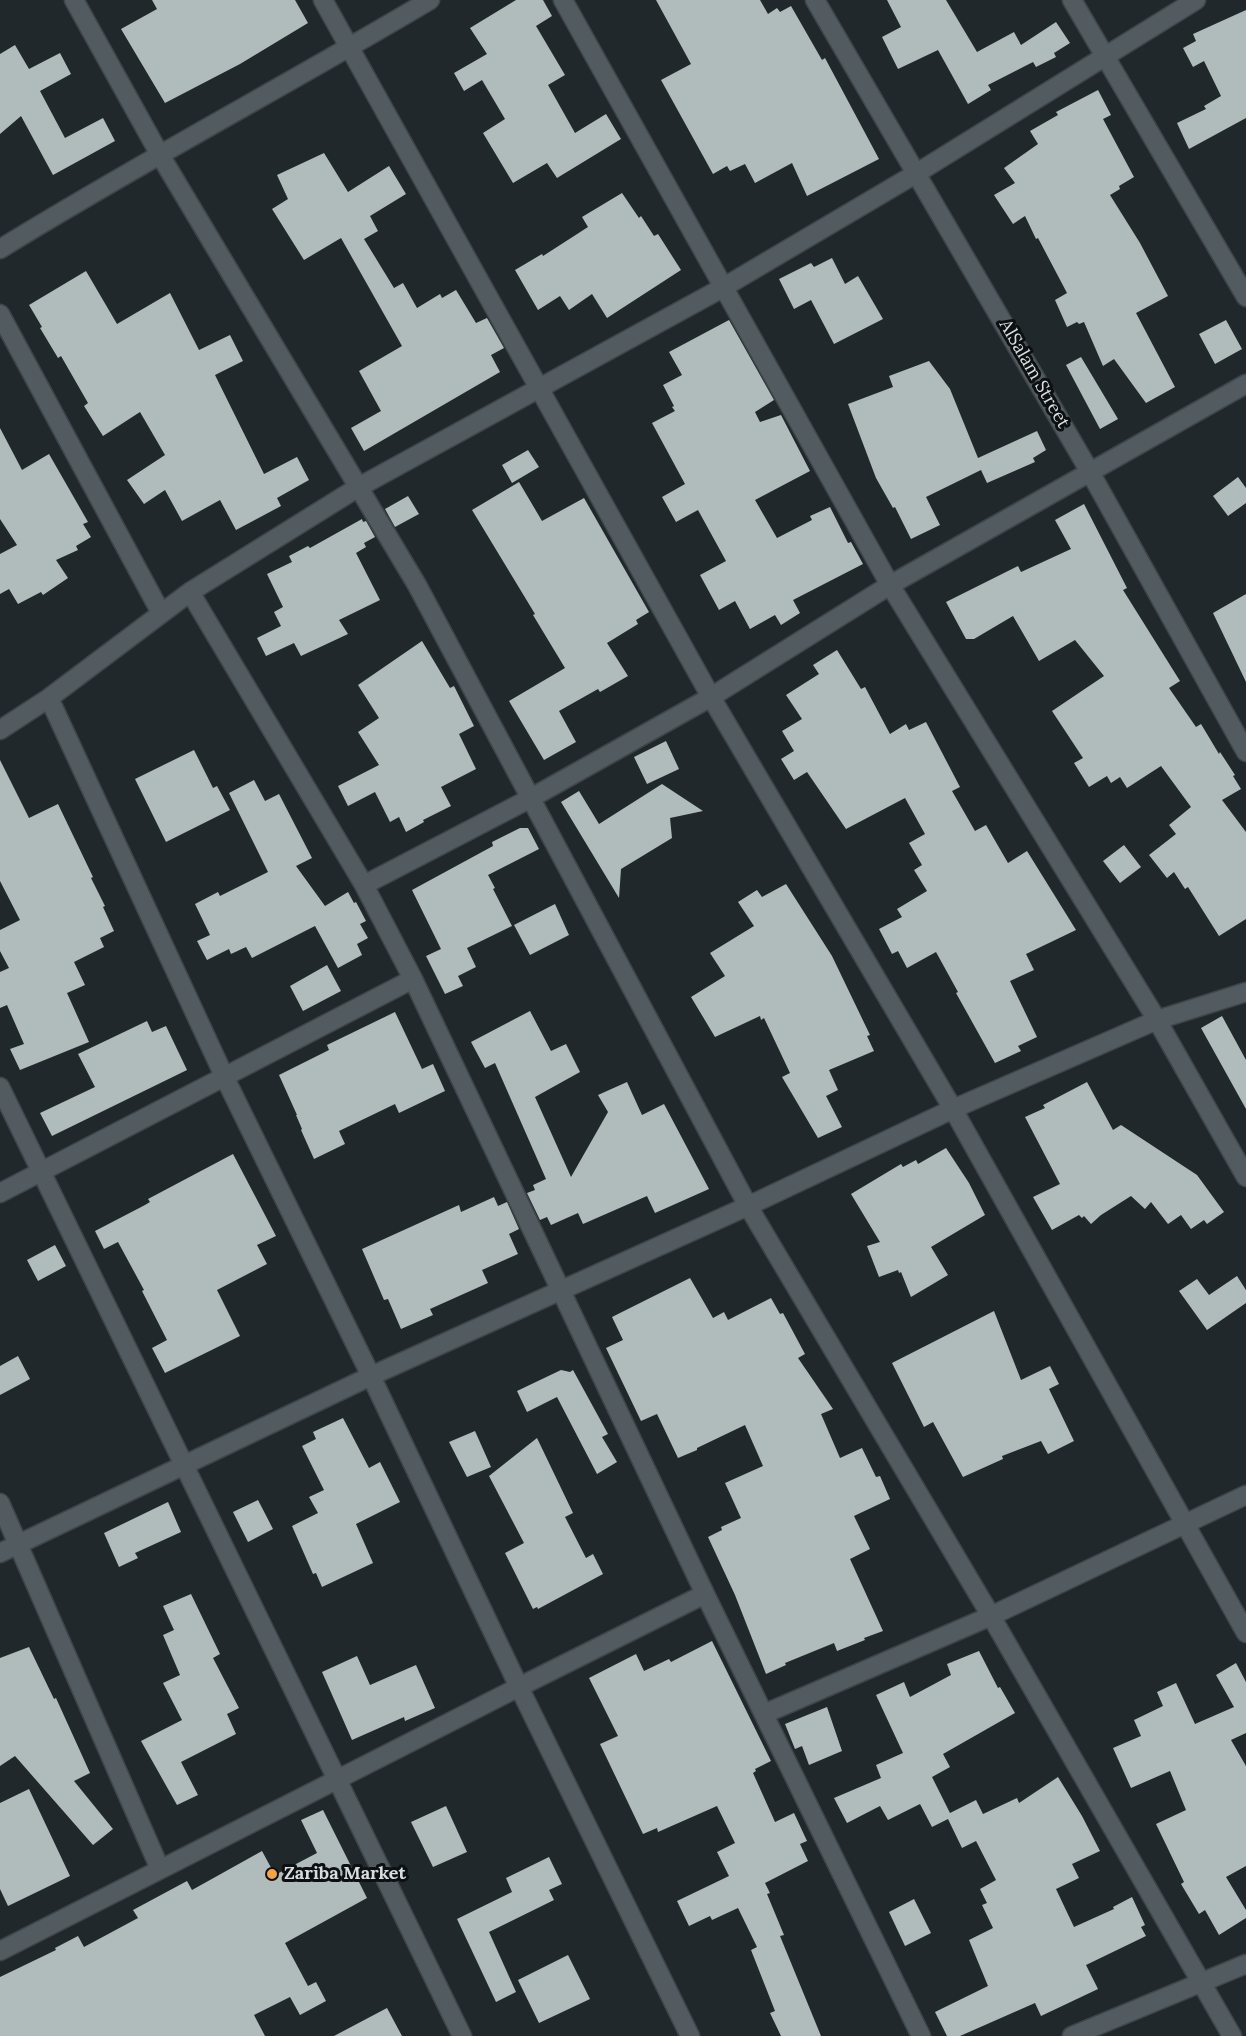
<!DOCTYPE html>
<html>
<head>
<meta charset="utf-8">
<style>
	body { margin:0 }
	canvas { display:block; background:#20282c }
</style>
</head>
<body>
<canvas width="1246" height="2036"></canvas>
<script>
const ctx = document.querySelector('canvas').getContext('2d');
ctx.lineJoin = 'round';
function paint(path, color) {
  ctx.fillStyle = color;
  ctx.fill(path, 'evenodd');
}
function trace(path, color, width, dash) {
  ctx.strokeStyle = color;
  ctx.lineWidth = width;
  ctx.lineCap = dash ? 'butt' : 'round';
  ctx.setLineDash(dash || []);
  ctx.stroke(path);
}
function drawText(font, color, halo, rows, align = 'center') {
  ctx.font = font + ' Lora,serif';
  ctx.lineWidth = 6;
  ctx.setLineDash([]);
  ctx.textBaseline = 'middle';
  ctx.strokeStyle = halo;
  ctx.fillStyle = color;
  for (const [text, x, y, turn = 0] of rows) {
    ctx.save();
    ctx.translate(x, y);
    ctx.rotate((+turn || 0) * Math.PI / 180);
    ctx.textAlign = isNaN(turn) ? turn : align;
    if (halo) ctx.strokeText(text, 0, 0);
    ctx.fillText(text, 0, 0);
    ctx.restore();
  }
}
const building = new Path2D(`
	M152 0H295L308 23 240 64 165 103 121 29 157 9Z
	M516 0H543L552 16 536 26 565 75 548 85 575 133 606 114 621 139 557 178 547 163 513 183 483 133 505 119 482 80 464 91 454 73 487 54 470 28Z
	M656 0H760L768 14 777 8 780 12 791 6 822 60 825 58 879 159 807 196 792 163 755 183 745 164 730 171 727 166 713 174 661 80 691 64Z
	M887 0H946L977 52 1014 32 1021 45 1056 22 1070 43 1054 53 1056 57 1036 67 1033 62 988 85 991 90 968 104 938 50 898 69 882 37 901 27Z
	M1246 10V118L1189 149 1177 123 1206 109 1204 106 1221 96 1204 61 1193 67 1183 48 1196 41 1193 34Z
	M15 45 29 69 60 53 71 74 40 91 65 138 103 118 115 141 53 175 21 116 0 134V54Z
	M1098 90 1111 115 1103 119 1134 177 1119 186 1120 189 1110 195 1140 243 1168 296 1136 313 1175 387 1146 403 1114 359 1103 366 1084 322 1079 324 1077 322 1067 327 1055 300 1067 293 1038 238 1036 239 1025 216 1013 224 994 195 1015 183 1004 168 1038 144 1030 131 1058 115 1056 112Z
	M324 153 348 192 389 166 406 194 370 216 378 231 364 239 394 288 403 283 417 308 440 294 442 298 456 290 476 323 487 318 504 348 491 355 500 372 364 451 351 428 381 411 359 371 402 346 341 238 304 260 272 209 288 199 277 175Z
	M622 193 639 218 641 216 654 236 658 234 681 270 607 318 592 294 569 310 560 296 538 310 515 270 542 254 543 256 588 227 582 217Z
	M832 258 845 284 858 276 883 319 834 344 811 300 794 309 779 279 811 263 814 267Z
	M86 271 117 324 170 293 199 350 230 335 243 361 215 375 264 474 297 457 309 480 277 498 281 506 236 530 220 500 182 521 165 490 144 504 127 480 165 455 140 412 103 436 84 406 88 403 61 356 58 358 40 328 42 327 29 305Z
	M729 320 774 400 755 412 760 422 781 415 810 471 755 500 777 538 812 520 810 516 830 507 848 543 851 542 863 564 793 600 800 613 781 625 775 615 750 629 735 601 719 610 700 575 726 561 698 510 676 522 662 497 685 484 652 423 675 411 672 407 674 406 663 385 682 375 669 352Z
	M1226 320 1242 349 1215 364 1199 334Z
	M1081 357 1118 419 1100 429 1066 365Z
	M929 361 950 389 978 458 1037 431 1046 450 1033 458 1035 462 987 483 981 470 926 497 940 525 911 539 895 507 893 508 876 478 848 404 893 387 889 376Z
	M0 428 22 470 49 454 88 522 83 524 91 537 76 546 78 550 56 560 68 578 43 595 41 592 18 604 9 589 0 594V554L17 545 0 519Z
	M528 450 539 467 512 483 502 465Z
	M1238 477 1246 488V503L1228 516 1213 496Z
	M519 482 542 521 584 498 649 612 636 620 638 624 607 643 628 676 600 692 598 689 559 711 576 742 544 760 509 701 565 668 533 615 535 614 472 510Z
	M408 496 419 514 395 527 385 509Z
	M1084 504 1127 588 1123 590 1180 681 1169 688 1196 727 1201 724 1219 754 1220 752 1235 775 1233 776 1241 789 1222 800 1246 832V919L1219 936 1188 887 1185 889 1174 872 1167 878 1149 855 1176 834 1169 825 1191 807 1161 766 1127 788 1120 777 1111 783 1107 776 1089 787 1074 763 1083 758 1052 711 1104 676 1075 640 1039 661 1013 616 974 639H966L946 602 1018 566 1021 572 1071 549 1055 520Z
	M362 519 363 522 366 521 375 537 364 543 366 547 356 553 380 600 339 620 348 634 301 656 294 643 266 656 257 638 281 626 274 612 283 607 267 574 292 562 289 556 308 546 310 548Z
	M1246 594V682L1213 613Z
	M422 641 450 688 454 686 474 726 459 734 476 769 441 787 451 806 423 820 424 822 406 832 399 817 390 822 375 792 348 806 338 786 379 765 358 732 379 718 358 685Z
	M837 650 861 689 865 687 890 734 906 724 909 730 926 722 960 787 952 791 975 831 986 825 1008 863 1027 851 1076 930 1026 954 1034 970 1010 981 1037 1037 1018 1046 1021 1051 995 1063 956 993 958 992 936 952 907 968 898 951 892 954 879 929 902 917 897 909 927 891 914 870 922 865 909 843 925 834 905 798 846 829 807 772 794 780 781 759 794 751 782 731 802 719 786 695 819 674 813 665Z
	M666 741 679 769 647 784 634 757Z
	M194 750 213 788 217 786 230 810 166 842 135 779Z
	M0 760 29 818 58 804 93 877 91 878 105 906 103 907 114 931 100 938 104 947 74 962 85 985 67 993 89 1042 20 1070 10 1049 24 1044 7 1005 0 1008V972L9 968 0 951V930L20 920 0 881Z
	M254 780 265 801 279 794 312 858 296 866 325 906 348 892 354 903 356 902 366 921 360 924 368 938 357 944 362 955 338 968 315 926 252 958 246 947 231 954 229 949 207 960 197 941 210 935 195 904 218 892 220 896 268 872 229 793Z
	M662 784 703 811 670 818 672 838 621 869 619 898 561 802 579 791 599 824Z
	M520 828H528L539 849 488 875 495 888 493 889 512 926 467 948 476 967 458 976 463 986 445 994 426 956 441 949 412 890 493 846 492 842Z
	M1124 845 1141 867 1120 883 1103 861Z
	M786 884 832 956 870 1035 867 1036 874 1051 829 1070 838 1090 826 1096 842 1127 818 1138 782 1077 790 1073 764 1018 761 1020 760 1016 715 1037 691 997 725 976 710 953 754 926 738 902 757 890 762 897Z
	M555 904 569 935 530 955 514 925Z
	M327 965 341 991 303 1011 290 986Z
	M530 1011 551 1051 566 1044 580 1072 535 1097 571 1177 608 1112 598 1095 627 1082 642 1115 664 1104 709 1189 655 1213 647 1196 583 1224 578 1213 551 1225 547 1217 540 1220 527 1193 535 1190 533 1185 546 1179 495 1063 485 1068 471 1042Z
	M395 1012 422 1069 433 1064 445 1091 399 1113 395 1104 339 1131 345 1144 314 1159 301 1130 302 1129 296 1115H297L279 1075 329 1050 327 1045Z
	M1222 1016 1246 1060V1109L1201 1028Z
	M147 1021 152 1032 166 1026 187 1070 52 1136 40 1113 95 1087 78 1054Z
	M1087 1082 1113 1130 1121 1125 1197 1175 1224 1212 1207 1224 1204 1220 1191 1229 1181 1215 1168 1224 1151 1202 1145 1209 1131 1196 1101 1215 1091 1224 1084 1216 1082 1218 1079 1215 1052 1230 1033 1197 1060 1184 1025 1117 1045 1108 1043 1105Z
	M946 1148 969 1183 985 1215 931 1247 948 1275 911 1297 901 1272 899 1273 898 1270 879 1277 867 1246 880 1242 851 1194 901 1164 903 1167 916 1160 918 1164Z
	M233 1154 276 1236 257 1245 267 1264 217 1290 240 1336 165 1373 152 1348 167 1340 142 1291 144 1290 118 1242 104 1249 95 1231 145 1205 150 1202 148 1199Z
	M494 1197 498 1206 507 1202 519 1229 509 1234 518 1254 482 1270 488 1283 430 1309 433 1315 401 1329 388 1299 384 1300 362 1249 459 1205 461 1212Z
	M55 1245 66 1266 38 1281 27 1260Z
	M1237 1276 1246 1290V1303L1207 1330 1179 1291 1197 1279 1209 1295Z
	M690 1278 713 1318 724 1312 728 1320 771 1298 780 1314 783 1313 805 1354 798 1358 833 1409 821 1414 840 1458 862 1448 876 1477 880 1476 890 1499 854 1516 870 1549 850 1559 883 1631 864 1638 865 1640 837 1651 834 1643 785 1663 786 1665 766 1674 735 1595 708 1537 722 1530 721 1527 741 1518 725 1483 763 1466 745 1425 697 1448V1450L678 1458 657 1414 641 1421 606 1348 623 1340 612 1317Z
	M994 1311 1021 1380 1050 1366 1059 1384 1049 1389 1074 1441 1048 1454 1041 1441 1002 1456 1003 1459 963 1477 933 1422 924 1427 892 1363Z
	M18 1356 30 1379 0 1395V1366Z
	M561 1370 570 1372 573 1370 608 1434 602 1437 617 1462 597 1474 557 1397 527 1412 517 1391Z
	M343 1418 369 1468 380 1462 400 1502 356 1524 373 1563 322 1587 316 1573 313 1574 292 1526 318 1513 309 1497 324 1490 302 1446 316 1439 313 1432Z
	M475 1431 491 1467 467 1477 449 1442Z
	M537 1438 573 1513 565 1517 586 1558 593 1554 603 1574 538 1609 537 1607 533 1609 505 1553 524 1543 489 1476Z
	M258 1500 273 1529 248 1542 233 1512Z
	M168 1502 181 1532 135 1553 138 1558 119 1567 104 1533Z
	M191 1594 220 1654 213 1658 239 1708 227 1714 236 1734 181 1762 198 1795 177 1805 141 1741 182 1720 163 1683 180 1675 163 1635 174 1630 163 1606Z
	M712 1641 771 1761 755 1769 756 1771 753 1773 775 1822 794 1813 807 1841 800 1844 808 1861 765 1883 770 1893 767 1894 784 1935 780 1936 821 2036H781L770 2013 775 2011 751 1950 757 1947 738 1908 712 1920 710 1916 689 1926 677 1901 729 1876 717 1852 735 1843 717 1806 658 1832 657 1828 643 1834 600 1744 618 1736 589 1678 636 1654 644 1671 669 1659 671 1662Z
	M29 1647 54 1699 56 1698 90 1773 74 1781 113 1829 93 1845 15 1756 0 1766V1658Z
	M979 1651 998 1688 1000 1687 1015 1713 943 1754 950 1767 932 1777 950 1813 976 1800 983 1814 1017 1798 1019 1803 1058 1777 1082 1816 1100 1851 1072 1864 1079 1878 1056 1889 1074 1927 1114 1909 1113 1907 1132 1897 1145 1925 1141 1927 1146 1936 1086 1965 1098 1989 1041 2016 1035 2003 960 2036H947L935 2012 988 1986 969 1940 993 1928 982 1905 987 1903 980 1889 996 1880 976 1841 962 1848 948 1819 932 1827 920 1804 888 1820 880 1806 847 1823 834 1798 881 1778 876 1765 903 1753 876 1695 904 1682 910 1697 951 1675 947 1664Z
	M357 1656 370 1685 416 1665 435 1708 405 1721 404 1717 352 1740 322 1672Z
	M1236 1663 1246 1682V1733L1231 1740 1246 1766V1866L1226 1877 1246 1910V1918L1219 1935 1205 1910 1199 1914 1181 1884 1184 1882 1156 1824 1186 1810 1170 1771 1131 1788 1113 1748 1141 1736 1134 1720 1163 1706 1157 1692 1176 1683 1195 1724 1234 1707 1216 1675Z
	M827 1707 842 1751 809 1765 802 1746 795 1749 785 1724Z
	M29 1789 70 1876 8 1906 0 1889V1803Z
	M446 1806 467 1852 433 1867 411 1822Z
	M323 1810 367 1898 285 1943 308 1986 316 1982 326 2001 300 2015 290 1997 254 2015 265 2036H0V1977L56 1950 55 1948 78 1936 84 1947 138 1918 133 1910 187 1881 192 1890 262 1851 275 1875 317 1853 301 1820Z
	M549 1857 562 1884 549 1890 554 1900 489 1932 516 1992 496 2002 457 1919 512 1892 506 1878Z
	M914 1899 931 1933 905 1946 889 1912Z
	M568 1955 590 1999 539 2023 518 1980Z
	M387 2008 402 2036H334Z`);
const minor = new Path2D(`
	M74 0 160 155 417 585 748 1206 991 1616 1232 2036
	M323 0 711 697 953 1109 1246 1633
	M563 0 890 585 1157 1020 1246 1177
	M815 0 1090 472 1246 752
	M1072 0 1246 297
	M0 249C141 162 287 85 430 0
	M0 314 161 613
	M190 592 364 885 413 979 705 1594 921 2036
	M0 730 49 698 190 592 357 488 724 287 917 173 1196 0
	M364 885 531 798 711 697 890 585 1246 384
	M0 1087 462 2036
	M0 1193 413 979
	M0 1503 160 1869
	M0 1553 371 1376 748 1206 953 1109 1157 1020 1246 992
	M764 1714 991 1616 1246 1495
	M0 1951C173 1862 347 1776 519 1687L371 1376 225 1078 49 698
	M690 2036 519 1687 705 1594
	M1072 2036 1246 1964`);
const markers = [
	[272,1874,6,"#f5a345"]
];
const streetNames = [
	["AlSalam Street",1034,374,60]
];
const poiNames = [
	["Zariba Market",284,1874]
];
paint(building, '#afbcbb');
trace(minor, '#3f464a', 21);
trace(minor, '#525b60', 18);
for (const [x, y, r, color] of markers) {
  const dot = new Path2D();
  dot.arc(x, y, r, 0, 2 * Math.PI);
  ctx.fillStyle = color;
  ctx.fill(dot);
  trace(dot, '#0d1012', 2);
}
drawText('18px', '#d8dde0', '#0d1012', streetNames);
drawText('bold 18px', '#d8dde0', '#0d1012', poiNames, 'left');
</script>
</body>
</html>
